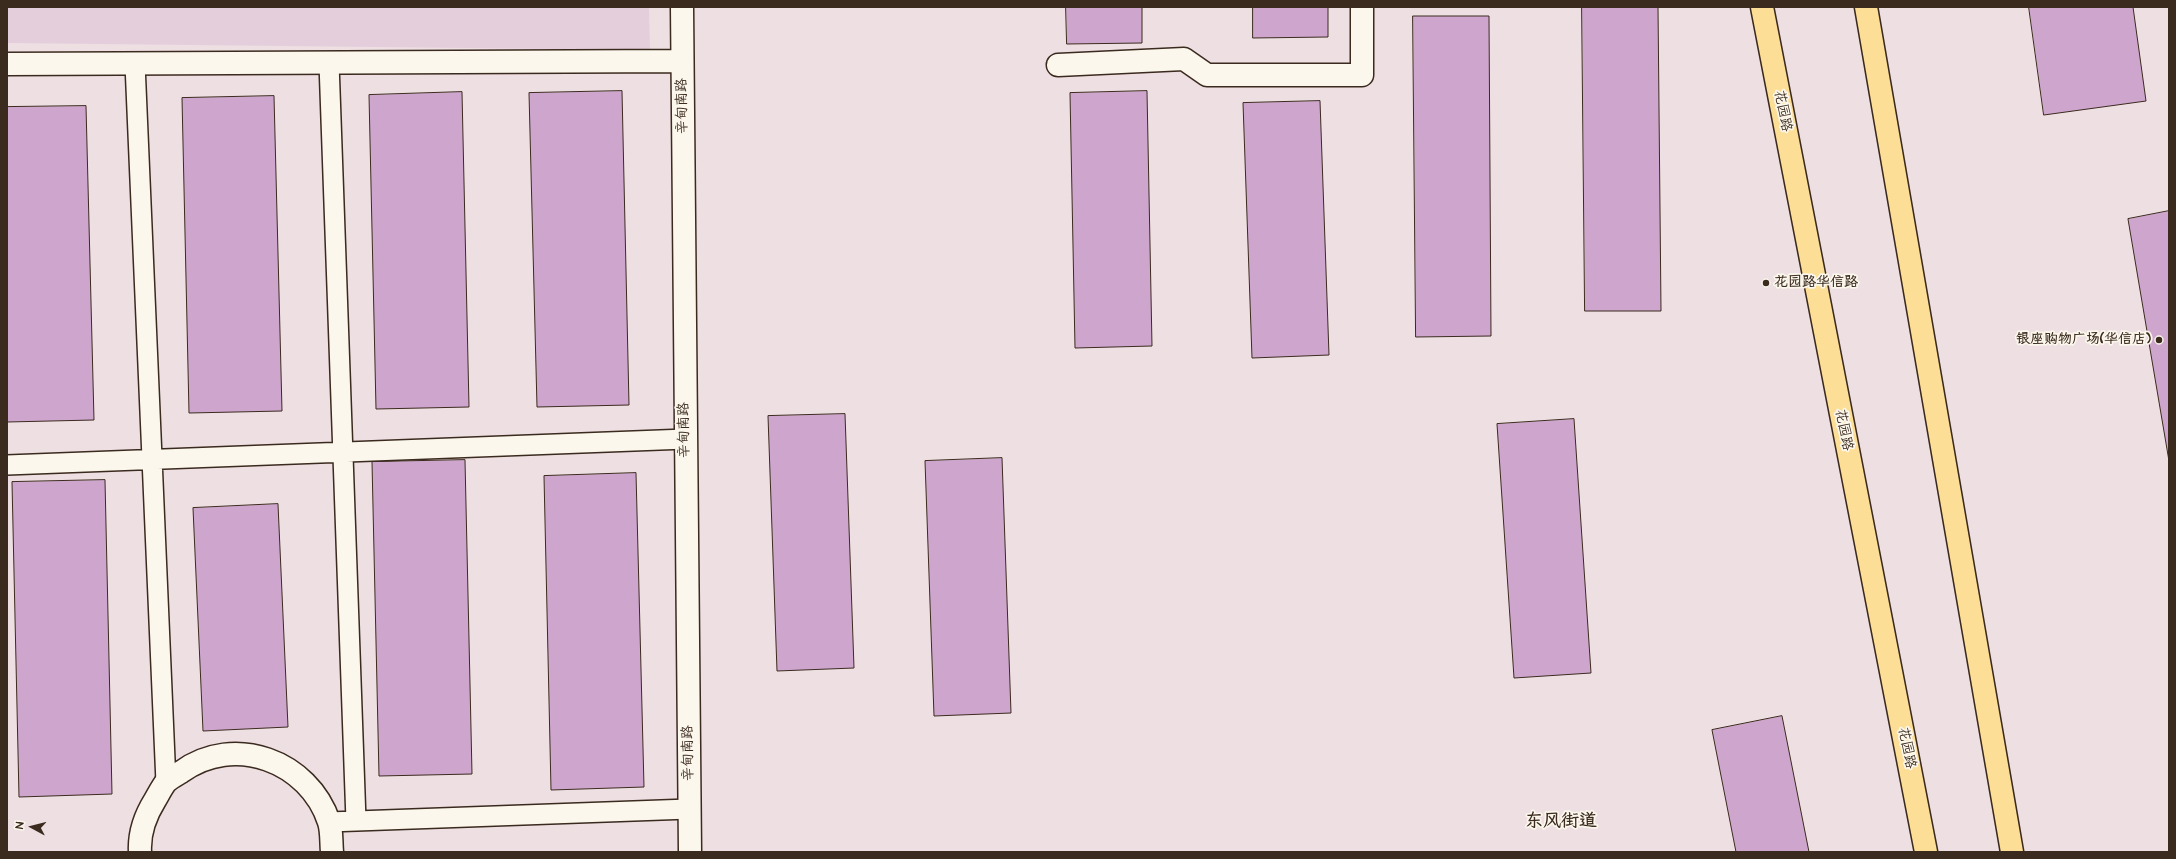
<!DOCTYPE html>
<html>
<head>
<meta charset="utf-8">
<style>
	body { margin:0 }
	#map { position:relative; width:2176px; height:859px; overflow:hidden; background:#eedfe3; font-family:"Architects Daughter",sans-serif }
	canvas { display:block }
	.frame { position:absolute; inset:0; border:8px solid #3b2a1e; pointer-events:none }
	.north { position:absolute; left:12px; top:807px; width:40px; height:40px; -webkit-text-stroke:3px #fbf7ec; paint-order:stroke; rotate:277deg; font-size:11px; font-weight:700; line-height:16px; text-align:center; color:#3b2a1e }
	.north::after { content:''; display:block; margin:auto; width:14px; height:18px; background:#3b2a1e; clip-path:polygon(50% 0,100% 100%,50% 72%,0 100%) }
</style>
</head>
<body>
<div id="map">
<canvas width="2176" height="859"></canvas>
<div class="frame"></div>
<div class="north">N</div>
</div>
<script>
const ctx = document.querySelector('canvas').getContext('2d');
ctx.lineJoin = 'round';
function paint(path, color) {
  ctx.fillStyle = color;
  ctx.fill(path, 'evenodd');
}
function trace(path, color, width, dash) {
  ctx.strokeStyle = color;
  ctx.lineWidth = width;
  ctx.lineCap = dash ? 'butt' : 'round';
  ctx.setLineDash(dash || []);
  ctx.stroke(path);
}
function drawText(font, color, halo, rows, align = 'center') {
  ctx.font = font + ' "Architects Daughter","LXGW WenKai TC",sans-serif';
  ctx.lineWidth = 3.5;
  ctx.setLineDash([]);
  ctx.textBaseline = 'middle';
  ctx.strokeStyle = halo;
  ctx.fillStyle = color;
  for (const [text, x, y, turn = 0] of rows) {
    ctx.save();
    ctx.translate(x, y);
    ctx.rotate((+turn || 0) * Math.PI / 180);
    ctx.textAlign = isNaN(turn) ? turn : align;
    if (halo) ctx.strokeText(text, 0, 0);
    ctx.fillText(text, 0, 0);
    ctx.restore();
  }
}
const built = new Path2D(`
	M7 7H649L650 50 7 43Z`);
const building = new Path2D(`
	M1066 7H1142V43L1067 44Z
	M1253 7H1328V37L1253 38Z
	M1582 7H1658L1661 311H1585Z
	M2029 7H2133L2146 101 2044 115Z
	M1413 16H1489L1491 336 1416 337Z
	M622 91 629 405 537 407 529 93Z
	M1147 91 1152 346 1075 348 1070 93Z
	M462 92 469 407 376 409 369 95Z
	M274 96 282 411 189 413 182 98Z
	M1320 101 1329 355 1252 358 1243 103Z
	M86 106 94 420 7 422V107Z
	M2169 211V461L2128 219Z
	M845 414 854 668 777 671 768 416Z
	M1574 419 1591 673 1514 678 1497 424Z
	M1002 458 1011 713 934 716 925 461Z
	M465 460 472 774 379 776 372 462Z
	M636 473 644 787 551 790 544 476Z
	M105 480 112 794 19 797 12 482Z
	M278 504 288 727 203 731 193 508Z
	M1782 716 1809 852H1736L1712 730Z`);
const lane = new Path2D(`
	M329 63 356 821
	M135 64 166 783
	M7 465 686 439
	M329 822 689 809`);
const street = new Path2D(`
	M682 7 690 852
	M7 64 682 61
	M1058 65 1184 59 1207 75H1362V7
	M140 852C139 834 145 816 155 800 158 795 162 787 166 782 170 778 176 775 181 772 234 733 309 761 329 822 332 831 331 842 332 852`);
const primary = new Path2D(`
	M1762 7 1926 852
	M1866 7 2012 852`);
const markers = [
	[1766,283,4,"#3b2a1e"],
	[2159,340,4,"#3b2a1e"]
];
const streetNames = [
	["辛甸南路",683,106,-91],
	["花园路",1782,111,79],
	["辛甸南路",685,430,-91],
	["花园路",1843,430,79],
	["花园路",1906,748,79],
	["辛甸南路",689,753,-91]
];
const poiNames = [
	["花园路华信路",1774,283],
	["银座购物广场(华信店)",2151,340,"right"]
];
const districtNames = [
	["东风街道",1561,822]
];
paint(built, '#e4cedc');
paint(building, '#cea6cd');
trace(building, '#3b2a1e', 1);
trace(lane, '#3b2a1e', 22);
trace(street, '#3b2a1e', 25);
trace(primary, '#3b2a1e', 25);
trace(lane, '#fbf7ec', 19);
trace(street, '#fbf7ec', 22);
trace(primary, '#fdde96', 22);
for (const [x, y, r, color] of markers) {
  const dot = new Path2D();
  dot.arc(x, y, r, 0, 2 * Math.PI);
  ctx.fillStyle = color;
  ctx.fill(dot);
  trace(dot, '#fbf7ec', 1.5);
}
drawText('14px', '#3b2a1e', '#fbf7ec', streetNames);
drawText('bold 14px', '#3b2a1e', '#fbf7ec', poiNames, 'left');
drawText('bold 18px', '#3b2a1e', '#fbf7ec', districtNames);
</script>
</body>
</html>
